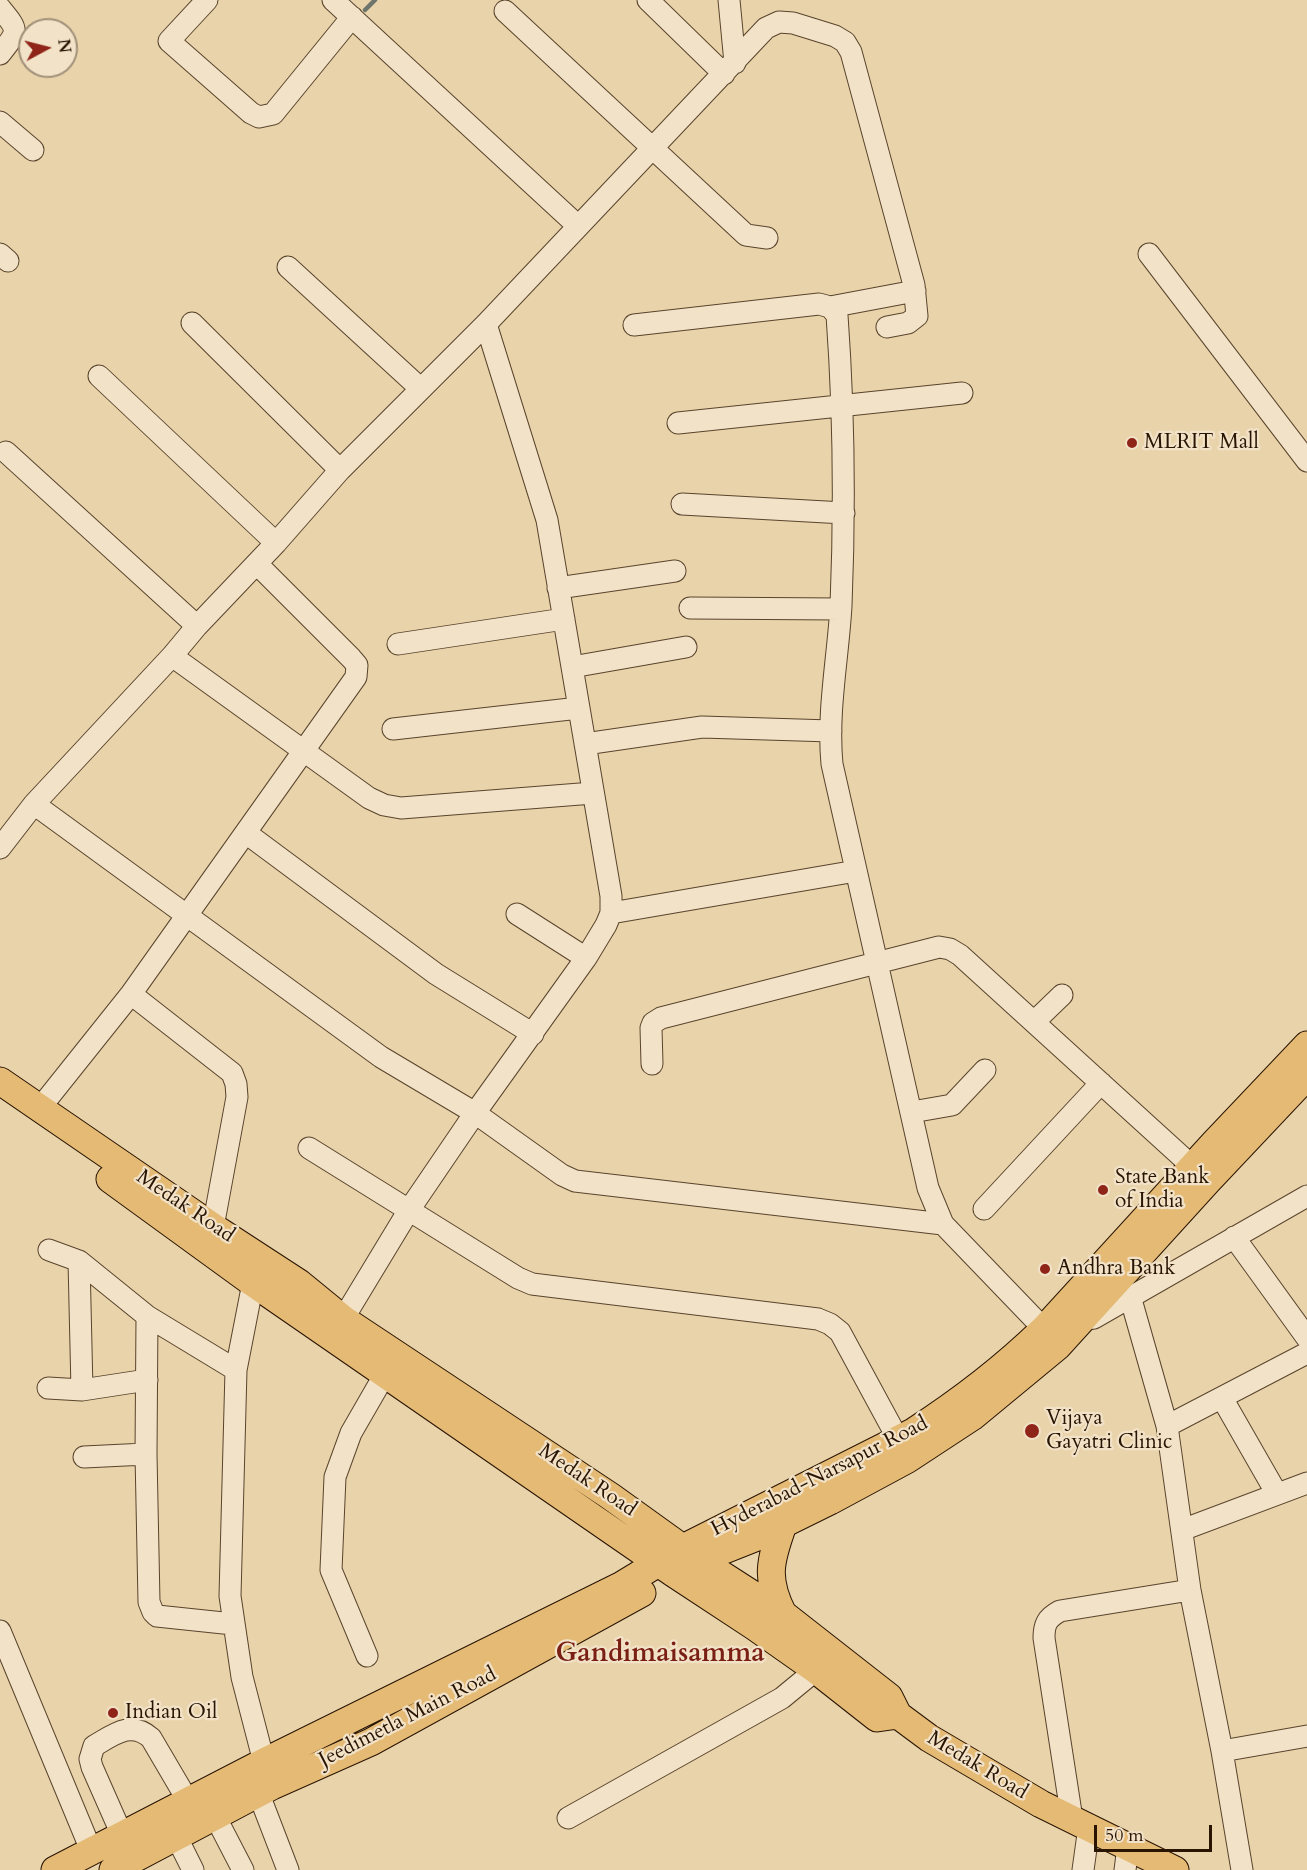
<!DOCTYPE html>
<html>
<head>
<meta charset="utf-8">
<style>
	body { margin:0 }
	#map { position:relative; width:1307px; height:1870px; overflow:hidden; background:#e9d3aa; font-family:Cardo,serif }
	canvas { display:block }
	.north { position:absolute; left:18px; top:18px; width:60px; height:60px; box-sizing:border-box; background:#f1e2c8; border:2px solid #a19079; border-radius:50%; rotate:83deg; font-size:16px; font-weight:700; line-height:24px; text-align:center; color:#291402 }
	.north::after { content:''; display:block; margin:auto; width:21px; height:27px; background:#8f2418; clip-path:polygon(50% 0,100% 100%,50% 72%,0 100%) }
	.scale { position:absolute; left:1094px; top:1825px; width:118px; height:27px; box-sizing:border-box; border:3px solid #291402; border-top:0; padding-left:8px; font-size:18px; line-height:21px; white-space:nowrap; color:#291402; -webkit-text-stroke:4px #f1e2c8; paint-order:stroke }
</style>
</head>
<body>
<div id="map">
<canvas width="1307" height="1870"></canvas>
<div class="north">N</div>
<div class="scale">50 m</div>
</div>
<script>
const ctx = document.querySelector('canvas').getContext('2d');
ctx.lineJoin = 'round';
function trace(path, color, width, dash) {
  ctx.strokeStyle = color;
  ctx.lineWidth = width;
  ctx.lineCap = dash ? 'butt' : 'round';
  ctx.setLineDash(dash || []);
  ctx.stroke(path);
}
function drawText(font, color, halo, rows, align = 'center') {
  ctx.font = font + ' Cardo,serif';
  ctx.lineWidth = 4.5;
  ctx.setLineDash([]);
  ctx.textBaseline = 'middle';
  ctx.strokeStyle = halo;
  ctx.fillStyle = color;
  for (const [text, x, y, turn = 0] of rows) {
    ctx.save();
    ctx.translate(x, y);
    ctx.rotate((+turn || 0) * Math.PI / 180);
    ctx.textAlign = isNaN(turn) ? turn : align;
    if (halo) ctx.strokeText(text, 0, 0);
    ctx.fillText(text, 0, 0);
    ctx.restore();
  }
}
const stream = new Path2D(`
	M365 10 375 0`);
const minor = new Path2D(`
	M207 0 169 41 251 113 259 117 273 114 352 17
	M333 0 578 226
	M648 0 724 74
	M729 0 735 63
	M0 8C19 31 19 30 0 54
	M505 11 746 235 767 238
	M0 122 33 150
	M0 254 8 261
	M1149 254 1307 461
	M288 267 421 389
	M830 307 915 291
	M192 323 340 470
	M634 325 819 304 830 307 837 315C844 412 845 508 841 606 838 658 827 712 832 764L928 1188 943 1224 1044 1329
	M99 376 276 543
	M678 423 962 393
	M6 452 197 626
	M682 504 844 513
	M558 588 675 571
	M690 608 840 609
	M398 644 564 619
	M172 656 369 798 384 805 401 808 593 793
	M572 667 686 647
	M393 729 579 708
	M585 744 702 727 831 731
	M34 804 381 1057 475 1113 562 1175 575 1181 943 1224
	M246 833 436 974 533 1034
	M0 848 34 804 172 656 197 626 276 543 340 470 486 324 766 28 779 22 793 23 835 36 845 42 851 52 914 285 917 316 908 323 887 327
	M611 913 856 871
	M517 914 586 958
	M131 994 232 1073 236 1084 237 1097 213 1227
	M1034 1022 1062 995
	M652 1064 651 1028 653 1023 661 1018 939 947 950 949 960 955 1193 1167
	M40 1108 131 994 356 677 357 665 351 658 257 564
	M912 1112 952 1105 985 1070
	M309 1148 518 1278 532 1284 818 1319 830 1324 840 1332 898 1439
	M984 1209 1101 1083
	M1234 1237 1307 1338
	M49 1250 79 1261 147 1316 236 1370
	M79 1261 82 1390
	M253 1283 236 1370 230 1596 242 1677 264 1762
	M1130 1296 1167 1426 1190 1590 1222 1751 1242 1870
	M147 1316 146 1454 149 1602 153 1612 157 1616 233 1624
	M343 1319 409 1210 475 1113 586 958 606 925 611 913V896L547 520 486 324
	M1086 1319 1094 1318 1307 1196
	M48 1388 82 1390 147 1380
	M1222 1398 1277 1494
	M1167 1426 1307 1353
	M84 1457 146 1454
	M1182 1530 1307 1483
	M0 1631 91 1850
	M367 1656 331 1570 335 1477 351 1433 385 1374
	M1222 1751 1307 1736
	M258 1792 288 1870
	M215 1816 243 1870
	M568 1818 782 1698 816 1670
	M1072 1819 1044 1638C1044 1624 1047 1618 1060 1611L1190 1590
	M122 1835 92 1767 90 1759 94 1746C113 1735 131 1720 151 1738L188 1801
	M176 1836 193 1870
	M1083 1870 1089 1827
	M1125 1870 1128 1847`);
const major = new Path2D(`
	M0 1081 213 1227 299 1283 343 1319 610 1496 699 1560 783 1614 889 1697 898 1715 929 1738 1041 1804 1175 1870
	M110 1179 253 1283 673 1573 755 1627 816 1670 877 1718 898 1715
	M783 1525C770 1561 765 1579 783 1614
	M677 1571 699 1560 757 1537 830 1501 908 1459 972 1417 1058 1346 1208 1181 1307 1076
	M55 1870 264 1762 622 1585 683 1548 913 1432C958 1403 1006 1366 1044 1329L1214 1143 1307 1045
	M113 1870 272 1786 371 1742 642 1593`);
const markers = [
	[1132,443,6,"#8f2418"],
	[1103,1190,6,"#8f2418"],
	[1045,1269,6,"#8f2418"],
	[1032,1431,8,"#8f2418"],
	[113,1713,6,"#8f2418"]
];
const poiNames = [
	["MLRIT Mall",1144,443],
	["State Bank",1115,1178],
	["of India",1115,1202],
	["Andhra Bank",1057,1269],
	["Vijaya",1046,1419],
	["Gayatri Clinic",1046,1443],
	["Indian Oil",125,1713]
];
const streetNames = [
	["Medak Road",185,1207,34],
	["Hyderabad-Narsapur Road",820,1477,-27],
	["Medak Road",587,1481,34],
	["Jeedimetla Main Road",408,1718,-27],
	["Medak Road",977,1766,31]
];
const districtNames = [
	["Gandimaisamma",660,1655]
];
trace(stream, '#6d756c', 4.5);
trace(minor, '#59442c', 23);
trace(major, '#291402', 29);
trace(minor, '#f1e2c8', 21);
trace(major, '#e4ba75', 27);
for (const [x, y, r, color] of markers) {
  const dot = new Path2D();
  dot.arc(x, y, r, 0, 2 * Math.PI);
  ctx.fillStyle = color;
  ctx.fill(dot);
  trace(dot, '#f1e2c8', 2);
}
drawText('21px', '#291402', '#f1e2c8', poiNames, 'left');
drawText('21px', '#291402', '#f1e2c8', streetNames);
drawText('bold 27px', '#7a1f14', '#f1e2c8', districtNames);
</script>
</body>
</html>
